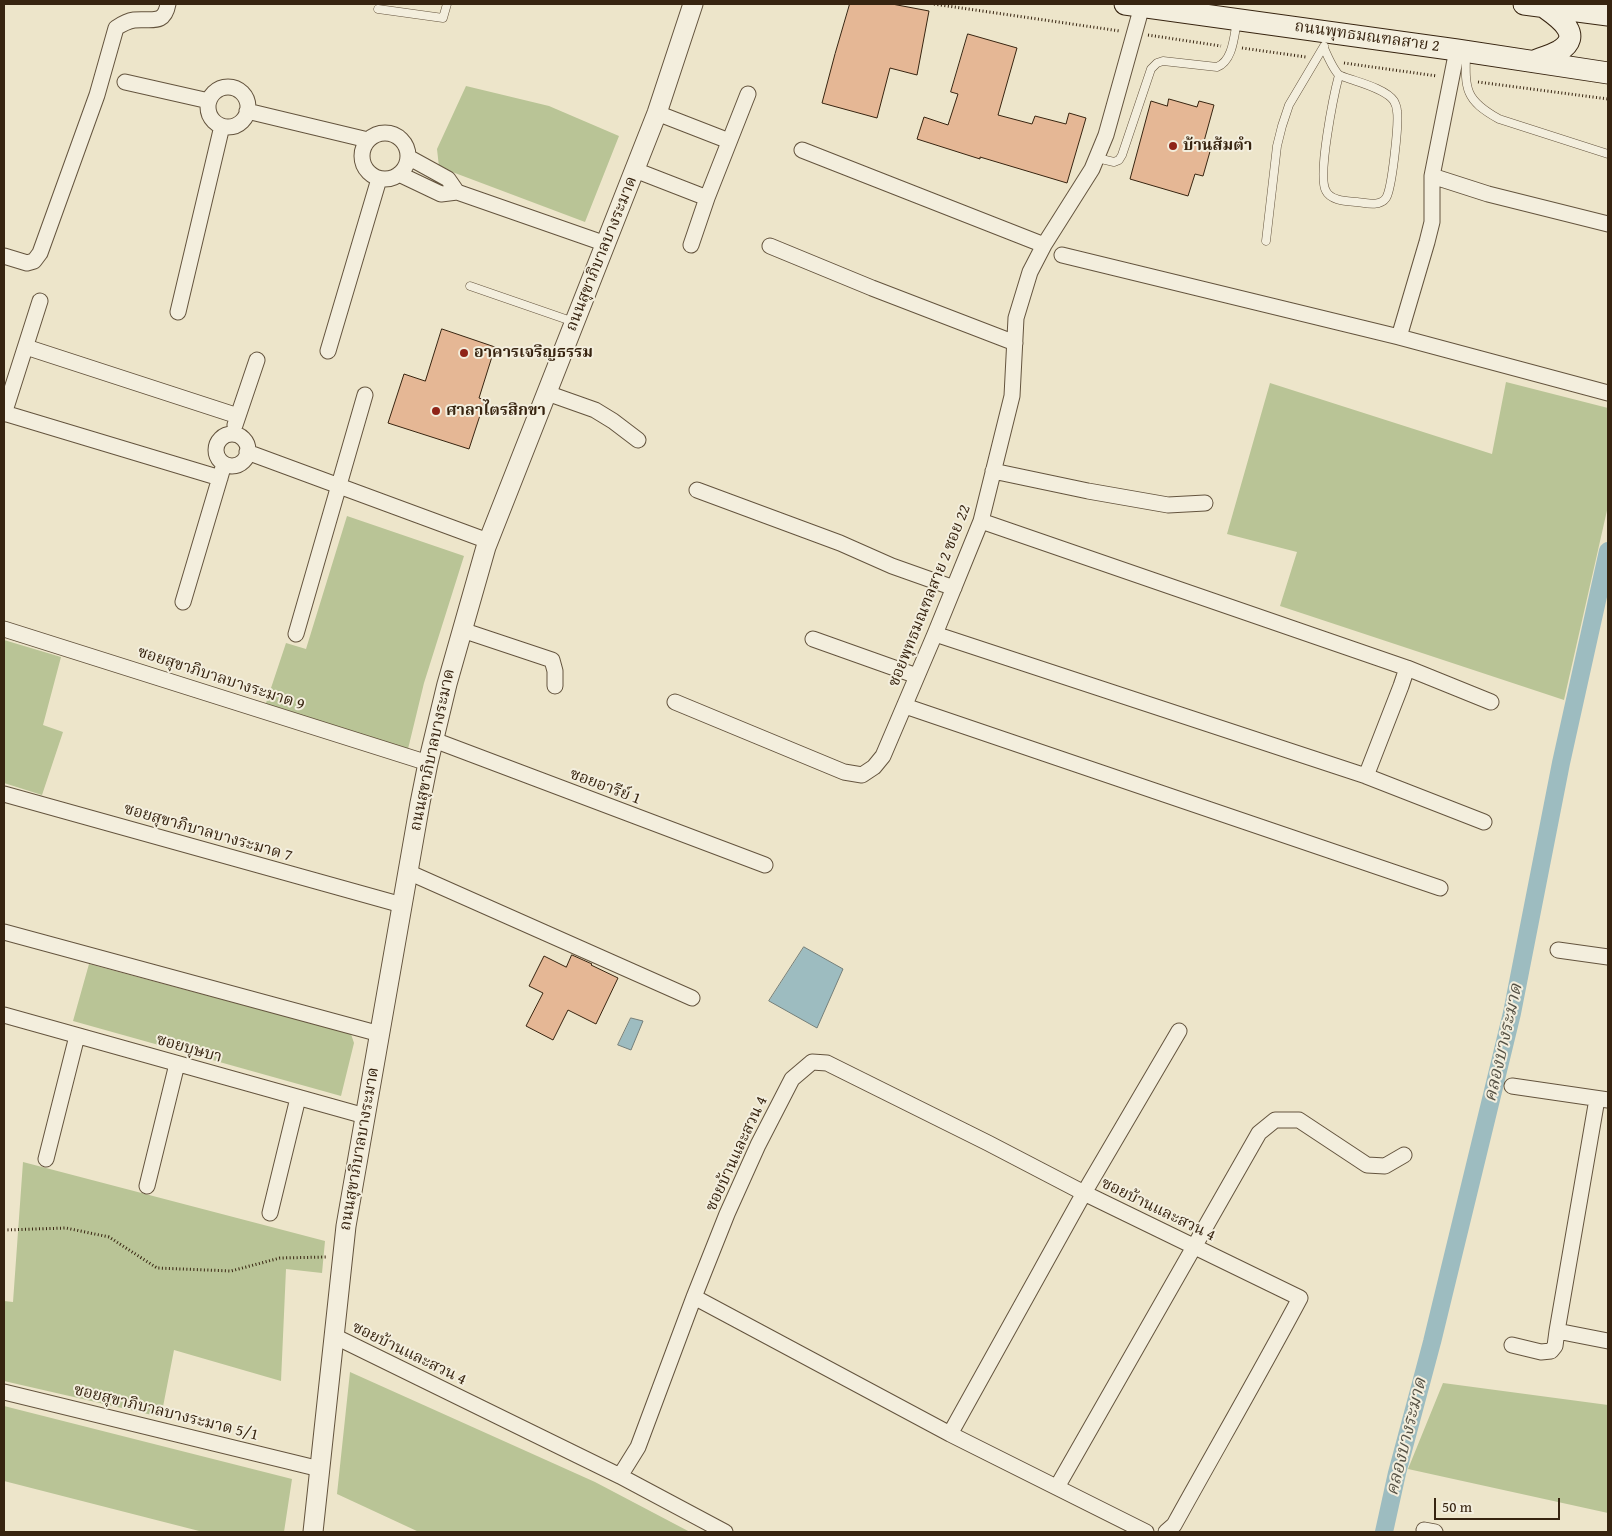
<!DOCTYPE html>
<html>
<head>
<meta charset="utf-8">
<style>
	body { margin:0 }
	#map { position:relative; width:1612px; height:1536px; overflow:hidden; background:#ede5ca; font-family:"Gentium Book Plus",serif }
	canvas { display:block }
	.frame { position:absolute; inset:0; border:5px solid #372410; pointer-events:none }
	.scale { position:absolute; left:1434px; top:1498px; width:126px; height:22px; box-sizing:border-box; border:2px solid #372410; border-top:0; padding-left:6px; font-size:15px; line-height:18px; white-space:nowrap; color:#372410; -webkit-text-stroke:4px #f3eedd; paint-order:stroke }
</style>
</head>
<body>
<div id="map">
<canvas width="1612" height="1536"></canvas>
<div class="frame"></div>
<div class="scale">50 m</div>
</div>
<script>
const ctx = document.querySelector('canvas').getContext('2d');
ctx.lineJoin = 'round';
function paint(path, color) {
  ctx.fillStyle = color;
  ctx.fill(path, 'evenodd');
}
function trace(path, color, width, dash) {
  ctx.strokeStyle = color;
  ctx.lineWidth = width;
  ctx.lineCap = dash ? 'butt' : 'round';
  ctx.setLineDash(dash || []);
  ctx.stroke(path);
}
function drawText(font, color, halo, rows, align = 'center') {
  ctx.font = font + ' "Gentium Book Plus","Noto Serif Thai",serif';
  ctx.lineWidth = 4;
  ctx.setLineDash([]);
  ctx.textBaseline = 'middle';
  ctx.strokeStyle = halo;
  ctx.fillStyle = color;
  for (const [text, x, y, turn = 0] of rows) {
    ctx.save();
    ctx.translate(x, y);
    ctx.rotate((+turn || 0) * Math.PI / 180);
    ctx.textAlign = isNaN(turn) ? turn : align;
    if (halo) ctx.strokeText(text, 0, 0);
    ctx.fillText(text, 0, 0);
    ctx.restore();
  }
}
const green = new Path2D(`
	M466 86 549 106 619 136 585 222 439 167 437 149Z
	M1506 382 1608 408V506L1564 700 1280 606 1297 552 1227 534 1270 383 1492 454Z
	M347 516 464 556 424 683 408 749 265 706 286 643 306 649Z
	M4 640 61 657 43 725 63 732 42 795 4 783Z
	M89 964 351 1034 354 1043 341 1096 73 1021Z
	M23 1162 325 1241 322 1273 286 1269 281 1381 174 1350 161 1417 4 1381V1301L13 1302Z
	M350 1372 595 1482 690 1532H419L337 1494Z
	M1443 1383 1608 1405V1513L1408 1469Z
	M4 1406 292 1479 284 1532H203L4 1481Z`);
const water = new Path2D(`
	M804 947 843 969 817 1028 769 1001Z
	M631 1018 643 1021 631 1050 618 1045Z`);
const canal = new Path2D(`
	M1384 1532 1397 1473 1432 1342 1512 1013 1561 763 1608 551`);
const building = new Path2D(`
	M850 4H892L929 11 917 75 890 68 877 118 822 103 835 54Z
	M968 34 1017 48 998 115 1032 124 1035 116 1066 124 1069 113 1086 118 1067 183 980 157V159L917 139 924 117 948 125 958 94 951 92Z
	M1169 99 1197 107 1199 101 1214 105 1203 145 1211 148 1203 176 1195 174 1188 196 1130 179 1151 101 1167 106Z
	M442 329 495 347 479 398 485 400 469 449 388 423 404 374 425 381Z
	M572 955 592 964 591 965 618 978 596 1024 568 1010 553 1040 526 1026 543 993 529 986 544 956 566 967Z`);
const path = new Path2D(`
	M934 4 1120 31
	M1148 35 1221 46
	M1242 48 1306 57
	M1344 63 1437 76
	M1478 82 1608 99
	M4 1230 66 1228 109 1237 157 1268 231 1271 280 1258 327 1257`);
const service = new Path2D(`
	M378 9 443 18 447 4
	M1324 48C1327 55 1334 70 1339 75 1341 76 1347 78 1350 79 1362 83 1387 90 1394 101 1395 103 1397 109 1397 111 1399 123 1392 189 1386 198 1380 207 1365 203 1357 202 1347 201 1331 201 1326 191 1317 176 1334 94 1339 75
	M1466 53C1465 90 1465 100 1499 119L1608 154
	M1097 158 1114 162 1119 160 1122 155 1151 69 1157 63 1163 61 1217 67C1233 61 1234 36 1237 21
	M1266 241 1277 146 1282 126 1289 105 1324 46
	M470 286 574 322`);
const minor = new Path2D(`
	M125 82 209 101
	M208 107a20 20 0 1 1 40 0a20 20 0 1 1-40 0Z
	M247 111 368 140
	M657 113 729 141
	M362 156a23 23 0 1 1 46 0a23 23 0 1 1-46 0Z
	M802 150 1044 245
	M408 157 448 179 457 192
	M635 170 707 198
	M399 174 441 194 457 192 606 244
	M1432 176 1488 194 1608 224
	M691 245 707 198 748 94
	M770 246 872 288 1015 343
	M1062 255 1399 337 1427 242 1432 222V176L1457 50
	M4 256 27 263 34 261 40 253 97 95 116 28C122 24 127 21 134 20 151 18 164 26 168 4
	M178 312 222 126
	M1399 337 1608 393
	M26 347 238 416
	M328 351 379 179
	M547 393 595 410 613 421 638 440
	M4 413 220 478
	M4 414 40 301
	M235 425 257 360
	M216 450a16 16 0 1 1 32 0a16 16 0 1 1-32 0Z
	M247 452 488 541
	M993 471 1088 491 1168 505 1205 503
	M697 490 840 543 892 566 954 588
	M981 521 1407 668 1401 686 1366 776
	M183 602 224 464
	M4 629 428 763
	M462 630 552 660 555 671V686
	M296 634 365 395
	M935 634 1366 776 1484 822
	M813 639 917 676
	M1407 668 1491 702
	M675 702 844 772 862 775 874 767 883 756 935 634 981 521 1012 396 1016 318 1030 272 1044 245 1092 169 1106 135 1142 6
	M905 706 1440 888
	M434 740 765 865
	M4 794 402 905
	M408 872 692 998
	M4 932 380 1034
	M1558 950 1608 957
	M4 1015 365 1116
	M1512 1086 1608 1100
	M1597 1099 1557 1331 1608 1341
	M46 1159 77 1036
	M147 1186 177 1064
	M270 1213 298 1098
	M694 1297 950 1434 1146 1532
	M334 1336 620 1476 638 1447 694 1297 727 1214 758 1145 792 1079 812 1062 827 1063 988 1143 1084 1193 1300 1298C1259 1375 1216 1449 1174 1525L1166 1532
	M1512 1345 1541 1352 1551 1351 1555 1346 1557 1331
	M4 1392 320 1469
	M950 1434 1084 1193 1179 1031
	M620 1476 725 1532
	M1057 1487 1259 1133 1275 1120H1299L1367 1165 1385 1166 1404 1155
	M1424 1530 1435 1532`);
const tertiary = new Path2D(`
	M313 1532 346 1226 420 803 428 763 447 684 486 547 657 113 693 4`);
const secondary = new Path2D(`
	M1125 4 1457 50 1608 73
	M1524 4 1608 15
	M1534 61C1542 58 1552 55 1559 51 1585 35 1558 17 1544 7`);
const markers = [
	[1173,146,5,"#8f2418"],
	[464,353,5,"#8f2418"],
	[436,411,5,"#8f2418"]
];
const streetNames = [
	["ถนนพุทธมณฑลสาย 2",1367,37,8],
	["ถนนสุขาภิบาลบางระมาด",602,254,-68],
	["ซอยพุทธมณฑลสาย 2 ซอย 22",930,596,-68],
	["ซอยสุขาภิบาลบางระมาด 9",221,679,18],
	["ถนนสุขาภิบาลบางระมาด",433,750,-78],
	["ซอยอารีย์ 1",605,787,21],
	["ซอยสุขาภิบาลบางระมาด 7",208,833,16],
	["ซอยบุษบา",189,1049,16],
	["ถนนสุขาภิบาลบางระมาด",360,1149,-80],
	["ซอยบ้านและสวน 4",737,1154,-65],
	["ซอยบ้านและสวน 4",1158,1210,26],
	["ซอยบ้านและสวน 4",409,1354,26],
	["ซอยสุขาภิบาลบางระมาด 5/1",166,1413,14]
];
const poiNames = [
	["บ้านส้มตำ",1183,146],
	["อาคารเจริญธรรม",474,353],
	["ศาลาไตรสิกขา",446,411]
];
const waterNames = [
	["คลองบางระมาด",1504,1043,-77],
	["คลองบางระมาด",1407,1437,-76]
];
paint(green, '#b9c496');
paint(water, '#9dbcc0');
trace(water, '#747f7a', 1);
trace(canal, '#9dbcc0', 18);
paint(building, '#e5b795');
trace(building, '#372410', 1);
trace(service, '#64543e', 9);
trace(minor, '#64543e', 17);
trace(tertiary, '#64543e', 21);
trace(secondary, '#372410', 23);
trace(path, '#372410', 3, [1, 2.5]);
trace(service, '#f3eedd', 8);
trace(minor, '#f3eedd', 15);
trace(tertiary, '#f3eedd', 19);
trace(secondary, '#f3eedd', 21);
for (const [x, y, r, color] of markers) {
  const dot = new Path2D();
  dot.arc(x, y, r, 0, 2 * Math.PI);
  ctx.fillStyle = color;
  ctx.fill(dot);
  trace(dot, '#f3eedd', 2);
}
drawText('16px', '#372410', '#f3eedd', streetNames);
drawText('bold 16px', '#372410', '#f3eedd', poiNames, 'left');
drawText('italic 18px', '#565245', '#f3eedd', waterNames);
</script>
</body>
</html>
